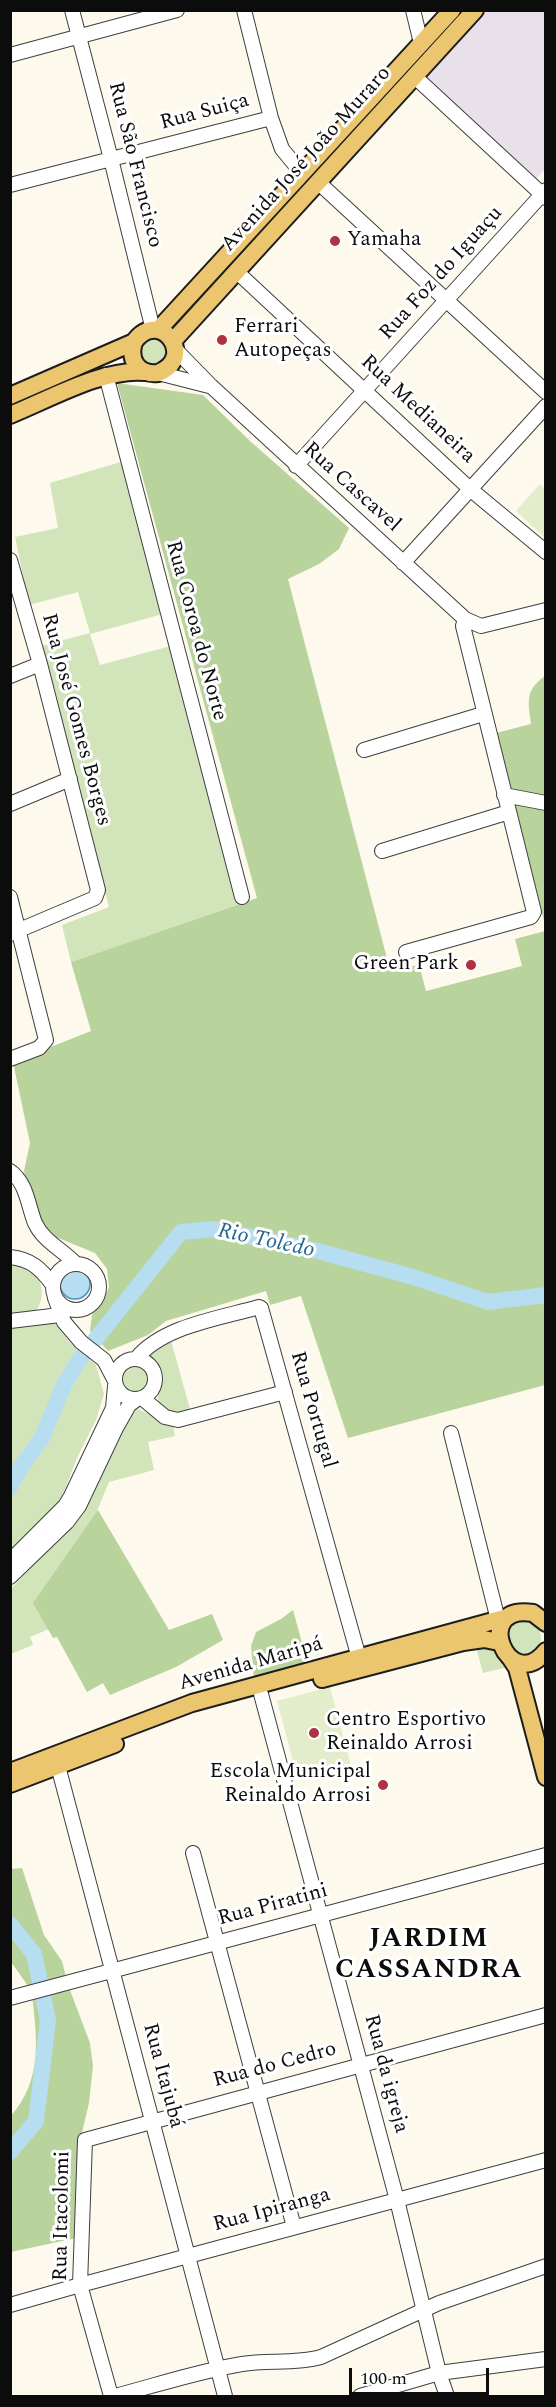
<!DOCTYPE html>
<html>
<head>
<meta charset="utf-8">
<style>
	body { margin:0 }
	#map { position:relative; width:556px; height:2407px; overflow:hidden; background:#fdf9ed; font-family:Spectral,serif }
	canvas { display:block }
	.frame { position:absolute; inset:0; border:12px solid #0c0c0c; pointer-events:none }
	.scale { position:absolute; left:349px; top:2368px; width:140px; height:27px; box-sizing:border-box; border:3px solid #0c0c0c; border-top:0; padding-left:8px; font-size:18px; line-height:21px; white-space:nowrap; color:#0c0c0c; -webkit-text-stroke:4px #fff; paint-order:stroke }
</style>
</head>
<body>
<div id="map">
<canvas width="556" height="2407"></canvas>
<div class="frame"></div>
<div class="scale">100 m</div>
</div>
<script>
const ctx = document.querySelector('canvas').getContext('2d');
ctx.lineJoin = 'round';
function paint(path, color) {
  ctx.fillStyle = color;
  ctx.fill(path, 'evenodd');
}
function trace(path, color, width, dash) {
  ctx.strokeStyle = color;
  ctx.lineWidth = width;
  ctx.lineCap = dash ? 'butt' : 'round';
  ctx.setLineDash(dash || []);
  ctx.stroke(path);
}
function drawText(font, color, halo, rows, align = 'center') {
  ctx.font = font + ' Spectral,serif';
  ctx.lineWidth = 6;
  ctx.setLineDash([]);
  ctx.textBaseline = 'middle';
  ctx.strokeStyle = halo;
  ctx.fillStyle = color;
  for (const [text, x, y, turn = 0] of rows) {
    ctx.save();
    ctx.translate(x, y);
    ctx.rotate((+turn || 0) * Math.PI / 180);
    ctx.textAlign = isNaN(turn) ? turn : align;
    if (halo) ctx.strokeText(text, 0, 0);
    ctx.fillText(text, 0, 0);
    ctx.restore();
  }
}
const industrial = new Path2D(`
	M486 11H545V169L535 180 423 81Z`);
const green = new Path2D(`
	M153 339C164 341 167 346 168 356L156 367 141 361 140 348 145 341Z
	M124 461 163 614 90 634 100 665 171 646 239 904 71 962 62 925 109 907 41 646 90 633 78 592 29 605 15 537 58 528 50 483Z
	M19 1265C40 1273 48 1290 37 1310L45 1323 54 1322 70 1343 96 1365 104 1394 96 1420 77 1458 61 1499 11 1553 10 1266Z
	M170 1337 190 1409C135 1425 173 1369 145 1353Z
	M117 1377a16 16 0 1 1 32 0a16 16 0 1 1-32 0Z
	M138 1409 173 1425 175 1436 148 1442 154 1470 109 1482 49 1629 30 1637 33 1645 11 1654V1589L78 1515 127 1416 132 1410Z
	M507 1637a17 17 0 1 1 34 0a17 17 0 1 1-34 0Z
	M476 1647 494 1648 508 1667 483 1673Z`);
const forest = new Path2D(`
	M117 383 203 395 250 441 349 528 339 549 319 564 288 579 390 970 419 965 426 991 522 966 515 939 545 931V1385L348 1438 301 1296 270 1305 266 1291 166 1321 148 1335 108 1351 90 1331 92 1315 103 1302 109 1287 107 1269 95 1253 56 1237 40 1220 32 1200 24 1171 30 1143 13 1062 91 1031 71 962 257 898Z
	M545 676V924L496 733 531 724C528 701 525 690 545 676Z
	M98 1510 169 1630 212 1614 223 1640 176 1667 110 1695 103 1683 87 1692 57 1637 53 1638 33 1603Z
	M293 1610 308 1665 254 1679 251 1646 256 1632 281 1619Z
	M22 1868 44 1935 62 1961 67 1981 31 1990 11 1962V1869Z
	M68 1985 90 2043 93 2066 89 2103 80 2141 81 2237 11 2252 10 2117C43 2080 37 2039 32 1995Z`);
const pitch = new Path2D(`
	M540 484 545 489V538L516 511Z
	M330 1687 351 1766 298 1780 277 1701Z`);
const water = new Path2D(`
	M60 1284a15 15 0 1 1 30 0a15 15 0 1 1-30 0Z`);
const river = new Path2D(`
	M10 1487 20 1468 42 1438 64 1385 79 1360 181 1232 214 1229 314 1250 413 1277 488 1302 546 1295
	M10 1924 34 1954 48 2020 36 2121 10 2152`);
const minor = new Path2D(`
	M72 10 111 159 153 330
	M244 10 271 118 282 149 301 172
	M413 10 421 43
	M10 55 177 10
	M414 76 546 198
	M319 183 546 392
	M10 185 271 118
	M236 271 470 489 546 552
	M175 349 211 386 465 619 481 626 546 610
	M158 373 209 386
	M106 375 242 897
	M296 466 546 190
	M10 560 40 664 98 890 95 898 10 934
	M403 563 546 406
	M10 676 40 664
	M364 750 483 714
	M504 795 546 803
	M10 804 70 779
	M382 851 509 812
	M10 897 46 1040 39 1048 10 1059
	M406 952 531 917 534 912 463 626 465 619
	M10 1171C27 1183 28 1206 35 1223 43 1241 63 1250 76 1264
	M10 1257C31 1259 41 1269 53 1285
	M53 1287a23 23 0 1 1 46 0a23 23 0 1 1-46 0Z
	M55 1298 64 1322 81 1342 104 1360 114 1379
	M10 1321 60 1315
	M115 1379a20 20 0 1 1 40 0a20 20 0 1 1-40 0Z
	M136 1359C162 1326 221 1318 259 1307L261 1308 359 1658
	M142 1398 165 1417 178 1420 285 1392
	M451 1433 498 1620
	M10 1561 65 1506 71 1496 113 1408 115 1386
	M10 1577 67 1522 79 1506 116 1428 129 1405 137 1399
	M261 1694 397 2200 439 2373 447 2396
	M58 1766 225 2396
	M193 1853 294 2227
	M10 1998 546 1855
	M10 2305 80 2285 546 2160
	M111 2396 80 2285 85 2140 546 2015
	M115 2396C157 2385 199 2371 242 2364 268 2360 296 2364 321 2357L439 2303 546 2266
	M360 2396 439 2373 546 2359`);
const major = new Path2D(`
	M158 330 452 10
	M173 341 475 10
	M10 396 134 342C159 307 198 357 158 373 139 375 128 361 134 342
	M10 415C50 399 103 368 145 372
	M546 1623 533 1613C470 1603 509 1697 546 1651
	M511 1659 517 1668 546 1777
	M322 1679 463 1642 484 1639 499 1642
	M10 1772 192 1703 508 1617
	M10 1784 115 1744`);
const markers = [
	[335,241,6,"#ae323f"],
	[222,340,6,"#ae323f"],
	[471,965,6,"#ae323f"],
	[314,1733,6,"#ae323f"],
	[383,1785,6,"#ae323f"]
];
const streetNames = [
	["Rua Suiça",205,113,-15],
	["Avenida José João Muraro",307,160,-48],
	["Rua São Francisco",134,165,76],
	["Rua Foz do Iguaçu",442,274,-48],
	["Rua Medianeira",417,410,43],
	["Rua Cascavel",351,488,42],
	["Rua Coroa do Norte",195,631,75],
	["Rua José Gomes Borges",75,720,75],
	["Rua Portugal",312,1410,74],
	["Avenida Maripá",251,1665,-16],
	["Rua Piratini",273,1906,-15],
	["Rua do Cedro",275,2066,-15],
	["Rua da igreja",385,2074,75],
	["Rua Itajubá",162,2076,75],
	["Rua Ipiranga",272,2211,-15],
	["Rua Itacolomi",63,2216,-89]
];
const poiNames = [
	["Yamaha",347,241],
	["Ferrari",234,328],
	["Autopeças",234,352],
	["Green Park",459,965,"right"],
	["Centro Esportivo",326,1721],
	["Reinaldo Arrosi",326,1745],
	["Escola Municipal",371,1773,"right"],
	["Reinaldo Arrosi",371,1797,"right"]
];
const waterNames = [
	["Rio Toledo",266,1242,12]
];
const districtNames = [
	["JARDIM",429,1941],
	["CASSANDRA",429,1972]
];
paint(industrial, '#e9e1ea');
paint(green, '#d2e4ba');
paint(forest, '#b8d39b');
paint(pitch, '#e3eccb');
paint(water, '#b6def0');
trace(water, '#4596c0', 1.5);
trace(river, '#b6def0', 16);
trace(minor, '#3f3f3f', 16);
trace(major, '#1d1d1d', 20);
trace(minor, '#fff', 14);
trace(major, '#ebc66f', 16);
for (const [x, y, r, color] of markers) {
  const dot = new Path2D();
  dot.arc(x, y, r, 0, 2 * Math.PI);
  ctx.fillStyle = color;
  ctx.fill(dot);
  trace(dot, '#fff', 2);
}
drawText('21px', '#0c0c0c', '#fff', streetNames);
drawText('21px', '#0c0c0c', '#fff', poiNames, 'left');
drawText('italic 22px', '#226791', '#fff', waterNames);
ctx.letterSpacing = '1.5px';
drawText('bold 27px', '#0c0c0c', '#fff', districtNames);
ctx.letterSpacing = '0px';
</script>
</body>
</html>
